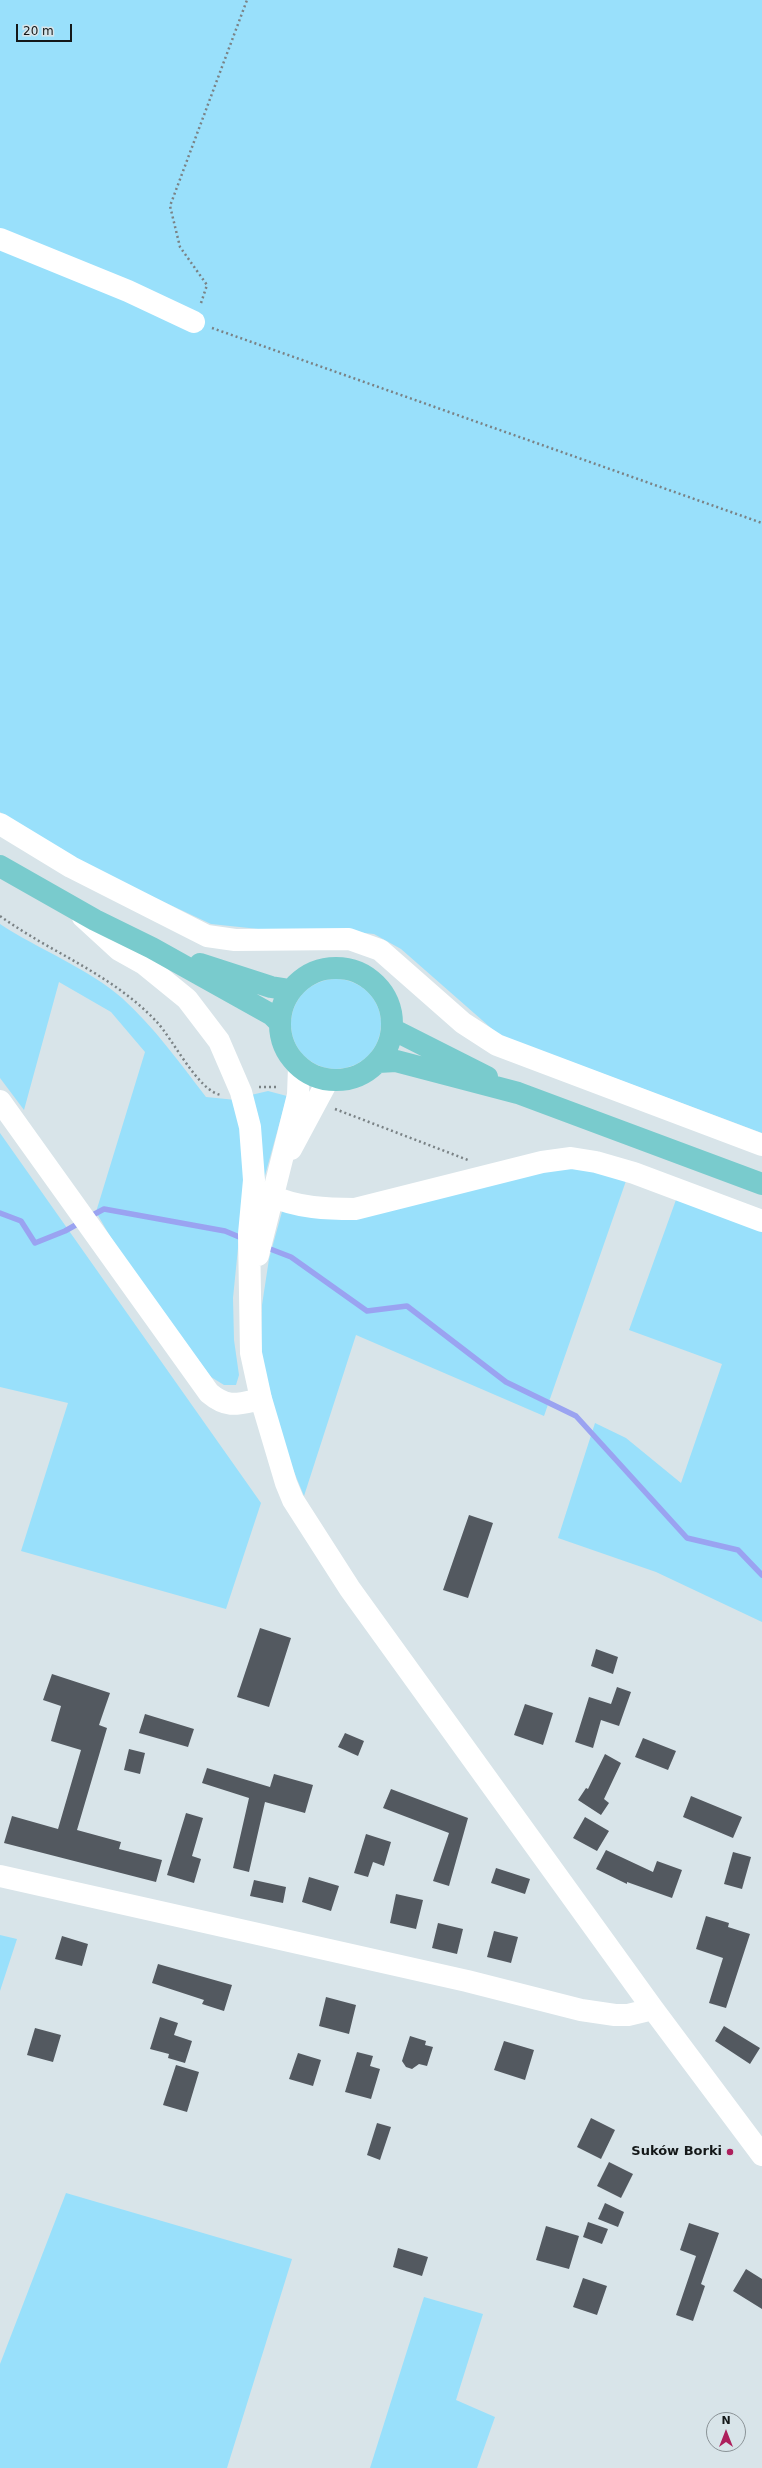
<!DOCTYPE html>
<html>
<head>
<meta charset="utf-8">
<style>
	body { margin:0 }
	#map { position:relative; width:762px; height:2468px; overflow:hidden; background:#d8e4e9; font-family:"DejaVu Sans",sans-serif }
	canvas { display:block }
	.north { position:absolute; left:706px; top:2412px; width:40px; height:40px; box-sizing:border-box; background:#d8e4e9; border:1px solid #8a9296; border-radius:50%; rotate:0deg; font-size:11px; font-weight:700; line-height:16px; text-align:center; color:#141819 }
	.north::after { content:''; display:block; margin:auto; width:14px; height:18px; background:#ad1f5c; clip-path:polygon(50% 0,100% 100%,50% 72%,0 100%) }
	.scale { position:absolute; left:16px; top:24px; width:56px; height:18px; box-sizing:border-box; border:2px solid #141819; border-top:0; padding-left:5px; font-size:12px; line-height:14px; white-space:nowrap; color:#141819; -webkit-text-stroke:3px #d8e4e9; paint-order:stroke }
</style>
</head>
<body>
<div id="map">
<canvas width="762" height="2468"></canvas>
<div class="north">N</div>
<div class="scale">20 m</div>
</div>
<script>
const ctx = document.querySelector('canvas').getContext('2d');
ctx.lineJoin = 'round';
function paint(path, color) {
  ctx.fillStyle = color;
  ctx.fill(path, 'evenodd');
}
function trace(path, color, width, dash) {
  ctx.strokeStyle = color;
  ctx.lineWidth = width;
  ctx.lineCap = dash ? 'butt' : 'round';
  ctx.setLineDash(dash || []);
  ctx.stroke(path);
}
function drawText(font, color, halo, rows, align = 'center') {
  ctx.font = font + ' "DejaVu Sans",sans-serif';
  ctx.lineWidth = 4;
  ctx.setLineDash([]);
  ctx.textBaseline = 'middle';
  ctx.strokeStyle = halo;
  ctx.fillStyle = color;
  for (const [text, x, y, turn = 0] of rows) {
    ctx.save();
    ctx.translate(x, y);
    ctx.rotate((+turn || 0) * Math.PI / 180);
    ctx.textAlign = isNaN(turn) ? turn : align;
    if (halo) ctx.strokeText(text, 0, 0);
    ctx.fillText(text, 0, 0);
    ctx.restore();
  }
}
const green = new Path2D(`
	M0 0H762V1133L499 1035 401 949 374 934 336 930H268L211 924 89 867 0 812Z
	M0 924C38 949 89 969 122 998 154 1027 180 1063 206 1097L236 1100 246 1168 233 1298 234 1340 239 1375 236 1385H224L211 1377 118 1250 96 1212 145 1052 111 1012 59 982 24 1110 0 1078Z
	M291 1024a45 45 0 1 1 90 0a45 45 0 1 1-90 0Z
	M268 1091 287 1096 264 1179 251 1095Z
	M0 1133 261 1503 226 1609 21 1551 68 1403 0 1387Z
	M570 1165 627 1178 544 1416 356 1335 304 1496 285 1450 261 1355 262 1305 269 1259 283 1208 292 1211Z
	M677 1197 762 1228V1622L656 1572 558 1538 595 1423 626 1438 681 1483 722 1364 629 1330Z
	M0 1935 17 1939 0 1991Z
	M66 2193 292 2259 227 2468H0V2364Z
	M424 2297 483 2314 456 2400 495 2417 477 2468H370Z`);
const stream = new Path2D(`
	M0 1213 21 1221 35 1243 65 1231 81 1222
	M89 1217 104 1209 225 1231 244 1239
	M265 1247 291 1257 367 1311 407 1306 506 1382 576 1416 687 1538 738 1550 762 1575`);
const building = new Path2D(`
	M469 1515 493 1523 468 1598 443 1590Z
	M260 1628 291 1638 269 1707 237 1697Z
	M596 1649 618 1657 613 1674 591 1666Z
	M52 1674 110 1693 99 1725 107 1728 77 1830 121 1842 119 1849 162 1860 156 1882 4 1843 12 1816 58 1829 81 1750 51 1741 61 1706 43 1700Z
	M617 1687 631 1692 619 1726 601 1720 593 1748 575 1742 589 1697 611 1704Z
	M525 1704 553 1713 543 1745 514 1735Z
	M145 1714 194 1729 188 1747 139 1733Z
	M345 1733 364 1741 358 1756 338 1747Z
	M643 1738 676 1751 668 1770 635 1757Z
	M129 1749 145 1753 140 1774 124 1770Z
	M605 1754 621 1763 604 1799 609 1803 601 1815 578 1800 586 1788 588 1789Z
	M207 1768 270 1787 274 1774 313 1785 305 1813 265 1802 249 1872 233 1868 249 1798 202 1783Z
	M391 1789 468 1818 449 1886 433 1881 449 1833 383 1808Z
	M691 1796 742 1817 733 1838 683 1817Z
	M186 1813 203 1818 192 1856 201 1859 194 1883 167 1875Z
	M585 1817 609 1831 597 1851 573 1838Z
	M366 1834 391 1842 384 1866 373 1862 368 1877 354 1873Z
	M606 1850 653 1872 657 1861 682 1870 672 1898 627 1882V1884L596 1869Z
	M733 1852 751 1857 742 1889 724 1884Z
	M496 1868 530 1879 525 1894 491 1883Z
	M309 1877 339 1886 331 1911 302 1902Z
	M254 1880 286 1887 283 1903 250 1896Z
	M396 1894 423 1900 416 1929 390 1923Z
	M706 1916 729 1923 728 1927 750 1934 726 2008 709 2003 723 1958 696 1949Z
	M438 1923 463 1929 457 1954 432 1948Z
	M494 1931 518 1937 511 1963 487 1957Z
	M62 1936 88 1944 82 1966 55 1959Z
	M158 1964 232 1985 224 2011 202 2004 204 2000 152 1983Z
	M326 1997 356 2005 349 2034 319 2026Z
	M160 2017 178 2023 174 2035 192 2041 185 2063 168 2058 169 2054 150 2049Z
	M724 2026 760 2048 750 2064 715 2041Z
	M35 2028 61 2035 53 2062 27 2055Z
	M410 2036 426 2041 425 2045 433 2047 427 2066 419 2064 412 2069 406 2067 402 2061Z
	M504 2041 534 2050 525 2080 494 2070Z
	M357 2052 373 2056 370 2066 380 2069 371 2099 345 2092Z
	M298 2053 321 2060 313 2086 289 2079Z
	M176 2065 199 2072 187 2112 163 2105Z
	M591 2118 615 2130 601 2159 577 2147Z
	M377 2123 391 2127 380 2160 367 2155Z
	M609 2162 633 2174 621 2198 597 2186Z
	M605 2203 624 2212 618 2227 598 2219Z
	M588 2222 608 2229 602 2244 583 2237Z
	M689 2223 719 2233 701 2284 705 2286 693 2321 676 2315 696 2256 680 2250Z
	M546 2226 579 2236 569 2269 536 2260Z
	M398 2248 428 2257 422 2276 393 2267Z
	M746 2269 762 2279V2309L733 2291Z
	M583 2278 607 2286 597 2315 573 2307Z`);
const path = new Path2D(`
	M201 303 207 285 180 247 170 206 247 0
	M212 328 762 523
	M0 916C53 954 110 973 156 1021 173 1039 198 1091 221 1095
	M259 1087H278
	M335 1109 468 1160`);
const minor = new Path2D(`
	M0 239 128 291 194 322
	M0 824 71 867 207 936 235 940 349 939 380 950 463 1023 497 1045 762 1145
	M83 917 119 950 144 964 187 999 219 1041 241 1092 250 1127 254 1180 249 1234 251 1353 261 1399 286 1483 293 1500 350 1589 653 2009 762 2155
	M0 1101 209 1393C228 1409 238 1404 261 1399
	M291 1149 328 1080
	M272 1196C297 1208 328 1209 355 1209L542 1162 571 1158 596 1162 634 1173 762 1221
	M258 1255 298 1095 299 1067
	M0 1876 467 1981 581 2010 615 2015H628L653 2009`);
const major = new Path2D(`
	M0 866 95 920 152 948 272 1015 279 1022
	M200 964 271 987 290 990
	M280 1024a56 56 0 1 1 112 0a56 56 0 1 1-112 0Z
	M392 1029 487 1077
	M378 1062 396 1061 518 1093 762 1184`);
const markers = [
	[730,2152,4,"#ad1f5c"]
];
const poiNames = [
	["Suków Borki",722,2152]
];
paint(green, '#99e0fb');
trace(stream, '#9aa3f1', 5.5);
paint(building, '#535960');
trace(path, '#7a8285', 2.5, [2, 3]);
trace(minor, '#fff', 22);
trace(major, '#79cbcd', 22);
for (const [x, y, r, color] of markers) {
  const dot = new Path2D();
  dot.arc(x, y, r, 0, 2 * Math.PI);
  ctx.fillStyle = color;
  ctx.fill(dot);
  trace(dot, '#d8e4e9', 1.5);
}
drawText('bold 13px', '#141819', '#d8e4e9', poiNames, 'right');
</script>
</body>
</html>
